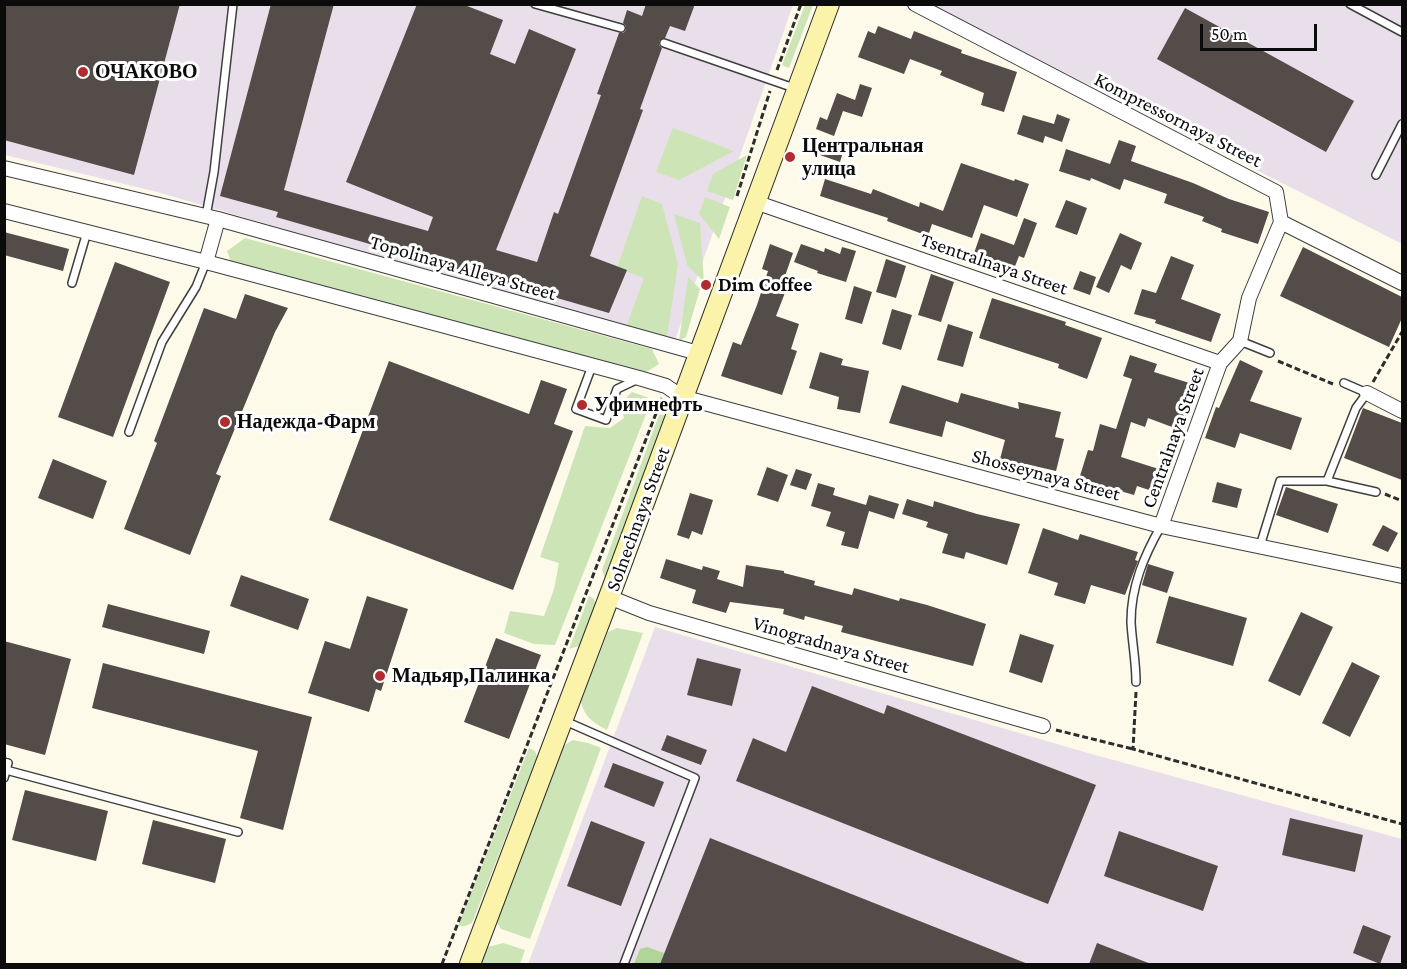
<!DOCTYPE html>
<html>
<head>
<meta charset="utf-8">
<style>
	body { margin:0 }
	#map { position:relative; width:1407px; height:969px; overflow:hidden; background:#fefaea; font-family:"Crimson Pro",serif }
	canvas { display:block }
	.frame { position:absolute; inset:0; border:6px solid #0b0b0b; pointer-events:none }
	.scale { position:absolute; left:1200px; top:24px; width:117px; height:27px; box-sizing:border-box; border:3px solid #0b0b0b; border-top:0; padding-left:8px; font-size:18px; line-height:21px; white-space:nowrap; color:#0b0b0b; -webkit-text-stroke:4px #fff; paint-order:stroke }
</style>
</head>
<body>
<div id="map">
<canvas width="1407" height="969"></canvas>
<div class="frame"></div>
<div class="scale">50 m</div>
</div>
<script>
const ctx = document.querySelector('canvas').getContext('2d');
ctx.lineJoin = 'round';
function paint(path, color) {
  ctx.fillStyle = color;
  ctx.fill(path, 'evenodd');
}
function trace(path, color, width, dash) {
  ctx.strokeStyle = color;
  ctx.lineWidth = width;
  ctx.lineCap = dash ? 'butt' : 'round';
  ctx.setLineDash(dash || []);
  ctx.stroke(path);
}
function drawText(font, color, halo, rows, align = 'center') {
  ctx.font = font + ' "Crimson Pro",serif';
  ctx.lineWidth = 6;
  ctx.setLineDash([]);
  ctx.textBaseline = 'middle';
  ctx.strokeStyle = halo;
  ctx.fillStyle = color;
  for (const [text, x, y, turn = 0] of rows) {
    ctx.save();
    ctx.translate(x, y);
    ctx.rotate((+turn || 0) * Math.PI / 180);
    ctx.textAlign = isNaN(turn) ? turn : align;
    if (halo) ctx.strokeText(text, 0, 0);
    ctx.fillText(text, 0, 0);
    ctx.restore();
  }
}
const industrial = new Path2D(`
	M5 5H793L674 343 157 192 5 155Z
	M932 5H1402V244Z
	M655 627 1088 753 1402 839V964H528Z`);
const green = new Path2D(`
	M805 5H813L789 68 782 65Z
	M673 128 734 151 679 180 656 172Z
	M747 155 733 200 707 191 713 174Z
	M642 196 662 204 678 264 667 337 660 339 627 325 644 278 617 268Z
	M705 197 730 207 719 239 699 214Z
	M674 214 700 223 704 282 687 265Z
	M245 238 652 349 659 364 645 373 231 262 227 251Z
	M688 277 700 289 686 337 679 341Z
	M632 392 652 399 555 645 534 644 504 633 510 611 544 616 554 589 559 563 540 557 585 426 610 428 624 418 621 403Z
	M659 415H665L667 421 610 575 605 578 602 570Z
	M589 596 594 599 596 607 584 642 579 646 569 649Z
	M617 628 643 633 607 730C593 722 585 718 581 702L608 632Z
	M573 740 588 743 601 748 530 939 501 929 496 921 563 746Z
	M529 748 535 751 537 757 472 923 465 926H458Z
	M503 943 525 950 520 964H481L488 947Z`);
const forest = new Path2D(`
	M647 947 664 953 660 964H634L640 949Z`);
const building = new Path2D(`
	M4 4H180L134 175 4 140Z
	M271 4H334L284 190 428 231 433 217 346 182 417 4H462L503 20 490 54 515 64 529 29 576 49 496 250 537 262 554 212 558 214 601 95 597 94 619 33H623L626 30V26L623 23 627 10 642 16 646 4H695L685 31 670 26 665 38 659 41V45L662 48 640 109 643 110 590 256 627 270 609 313 276 217 278 212 220 196Z
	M1185 8 1354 101 1326 152 1157 59Z
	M878 26 911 39 914 31 962 50 961 53 1017 72 1004 112 981 105 984 93 940 75 942 71 910 59 904 74 858 57 868 31 875 34Z
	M860 84 872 88 862 117 843 111 834 136 816 129 820 117 827 120 837 93 855 100Z
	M1057 114 1070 119 1062 142 1045 136 1043 143 1017 134 1023 115 1054 124Z
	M1119 140 1136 146 1131 161 1193 183 1229 199 1269 212 1258 244 1221 232 1222 229 1202 221 1204 217 1164 203 1167 194 1124 179 1120 190 1091 178 1090 181 1059 171 1066 149 1110 164Z
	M825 143 844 149 840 162 820 155Z
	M961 163 1014 181 1015 179 1029 184 1017 217 984 205 972 238 932 224 928 236 887 221 888 218 820 196 825 179 871 194 873 189 919 207 920 202 943 211Z
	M1066 200 1087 208 1077 235 1055 227Z
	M1024 218 1037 223 1024 258 1019 256 1014 269 994 262 992 266 972 259 981 233 1014 245Z
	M4 232 69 249 63 271 4 255Z
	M1120 233 1142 243 1131 270 1121 265 1109 293 1096 287Z
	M770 244 793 253 785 276 788 285 776 316 799 324 791 349 797 351 782 395 721 376 733 342 741 345 757 305 768 271 762 269Z
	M801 244 824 252 825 248 840 254 842 247 856 251 846 282 817 273 818 271 794 262Z
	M1303 247 1402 297V318L1389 347 1280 296Z
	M1171 256 1194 265 1181 299 1221 314 1211 342 1155 323 1156 320 1134 314 1142 289 1156 293Z
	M886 259 906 266 896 298 876 292Z
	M115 262 170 282 113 437 58 417Z
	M1080 271 1096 277 1090 295 1073 289Z
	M931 274 954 282 941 322 918 315Z
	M854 286 872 292 862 324 845 319Z
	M245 294 288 308 275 332 216 474 221 476 190 555 124 529 157 443 154 441 204 308 236 319Z
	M992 298 1066 322 1065 325 1102 338 1087 379 1058 368 1059 364 979 338Z
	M892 309 912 315 901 350 882 344Z
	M948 324 973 332 963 367 937 360Z
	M820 352 843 359 841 365 869 371 860 413 837 409 839 397 809 388Z
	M1130 355 1157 364 1154 372 1199 386 1193 403 1190 402 1180 430 1148 418 1145 427 1131 422 1121 457 1168 472 1161 494 1137 486 1134 495 1079 479 1088 450 1093 451 1100 424 1116 429 1132 379 1123 376Z
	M1240 360 1263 371 1250 401 1302 418 1291 450 1240 433 1235 448 1205 438 1216 407 1219 408Z
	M389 361 529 414 541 380 567 389 554 424 573 431 513 590 329 520Z
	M902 385 958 403 961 393 1019 409 1018 402 1061 412 1055 437 1064 439 1056 471 1026 464V466L1000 459 1005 440 946 421 942 437 889 423Z
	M1363 408 1402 423V480L1344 458Z
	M53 459 107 481 93 519 38 498Z
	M767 467 788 475 778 502 757 495Z
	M796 469 812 474 806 490 790 485Z
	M1217 482 1242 489 1237 508 1212 502Z
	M818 483 835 488 833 495 866 505 869 495 899 504 894 519 869 511 858 549 841 545 845 532 826 526 831 512 811 506Z
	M1286 487 1338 504 1328 533 1276 515Z
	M690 493 713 500 702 535 692 531 689 539 677 535Z
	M907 499 933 507 934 501 977 514 1020 524 1007 565 966 552 964 559 942 553 948 534 926 527 928 522 902 514Z
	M1383 525 1398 533 1388 552 1372 545Z
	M1043 528 1078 540 1080 534 1138 552 1135 560 1138 561 1125 595 1091 585 1085 604 1054 595 1058 583 1028 573Z
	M666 559 702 570 703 566 720 571 717 579 743 587 746 565 784 571V573L815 581 814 585 852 595 854 588 899 601 900 598 927 605 986 624 973 666 841 632 843 626 805 616 804 620 783 614 784 609 730 602 726 613 692 603 696 590 660 578Z
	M1148 564 1174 572 1167 593 1142 585Z
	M241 575 309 599 298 630 230 606Z
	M367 596 408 609 381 691 376 689 369 712 308 693 325 641 350 649Z
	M1169 596 1247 618 1233 666 1156 643Z
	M108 604 210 631 204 654 102 627Z
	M1301 612 1333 627 1300 696 1268 681Z
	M1020 634 1054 645 1042 683 1009 672Z
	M496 638 541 655 509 739 464 722Z
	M4 641 71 659 45 755 4 744Z
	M697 658 741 669 732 706 687 695Z
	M1352 662 1380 676 1350 737 1322 723Z
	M103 663 312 717 283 830 240 818 258 751 92 708Z
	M812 686 884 714 887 705 1096 785 1048 904 736 781 753 738 786 752Z
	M667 735 707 750 701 765 661 750Z
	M613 763 664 782 654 807 604 787Z
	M25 790 108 811 96 861 12 840Z
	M1290 818 1363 835 1355 872 1282 855Z
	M153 820 226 839 215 883 142 864Z
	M591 821 645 842 621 906 567 886Z
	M1119 831 1218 866 1203 911 1104 876Z
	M710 838 1028 964H660Z
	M1363 925 1391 936 1380 964 1353 953Z
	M1097 943 1151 964H1089Z`);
const path = new Path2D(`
	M777 70 801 4
	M737 196 770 91
	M1278 361 1333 384
	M1373 382 1402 332
	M1385 494 1402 501
	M1136 692 1133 749 1402 824
	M1056 730 1133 749
	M442 964 662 398`);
const service = new Path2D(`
	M535 4 621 28
	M1350 4 1402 32
	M664 43 794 88
	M1376 175 1402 124
	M206 216 214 172 233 4
	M72 283 87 232
	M1240 341 1270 353
	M592 366 576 409 606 420 617 389 636 380
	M129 432 162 342 196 287 206 262
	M1327 481 1376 492
	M1260 546 1280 481H1327L1356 408 1367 393 1344 383
	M1136 682C1136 661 1132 642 1131 622 1131 586 1144 556 1161 526
	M565 721 695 778 624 964
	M4 762 8 763 4 778
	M6 770 238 832`);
const minor = new Path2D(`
	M915 4 1276 192 1281 222 1402 283
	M4 168 218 219 698 353
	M755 202 1220 363
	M4 211 206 262 639 378 666 386 682 397 1161 526 1402 576
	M206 262 218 219
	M1367 393 1402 411
	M1161 526 1220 363 1240 341 1249 298 1281 222
	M609 597 649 613 1043 726`);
const secondary = new Path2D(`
	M470 964 609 597 829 4`);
const markers = [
	[83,72,6,"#b12c2f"],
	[790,157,6,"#b12c2f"],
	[706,285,6,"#b12c2f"],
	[582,405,6,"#b12c2f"],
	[225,422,6,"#b12c2f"],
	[380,676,6,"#b12c2f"]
];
const poiNames = [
	["ОЧАКОВО",95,72],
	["Центральная",802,146],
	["улица",802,169],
	["Dim Coffee",718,285],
	["Уфимнефть",594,405],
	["Надежда-Фарм",237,422],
	["Мадьяр,Палинка",392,676]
];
const streetNames = [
	["Kompressornaya Street",1178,120,27],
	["Tsentralnaya Street",994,264,19],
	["Topolinaya Alleya Street",463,268,16],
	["Centralnaya Street",1173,438,-70],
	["Shosseynaya Street",1046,475,15],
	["Solnechnaya Street",638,519,-70],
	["Vinogradnaya Street",831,645,16]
];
paint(industrial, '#e9dfea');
paint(green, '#cde5b6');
paint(forest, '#b1d597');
paint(building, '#534c48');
trace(service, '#3e3e3e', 10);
trace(minor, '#3e3e3e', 16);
trace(secondary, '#2d2d2d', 22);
trace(path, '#2d2d2d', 3, [6, 3]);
trace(service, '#fff', 7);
trace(minor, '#fff', 14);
trace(secondary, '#faf3a9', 20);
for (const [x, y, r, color] of markers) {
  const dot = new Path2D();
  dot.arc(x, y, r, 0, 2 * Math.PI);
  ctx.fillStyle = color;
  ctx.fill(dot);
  trace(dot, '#fff', 2);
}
drawText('bold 20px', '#0b0b0b', '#fff', poiNames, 'left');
drawText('20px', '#0b0b0b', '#fff', streetNames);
</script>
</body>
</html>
